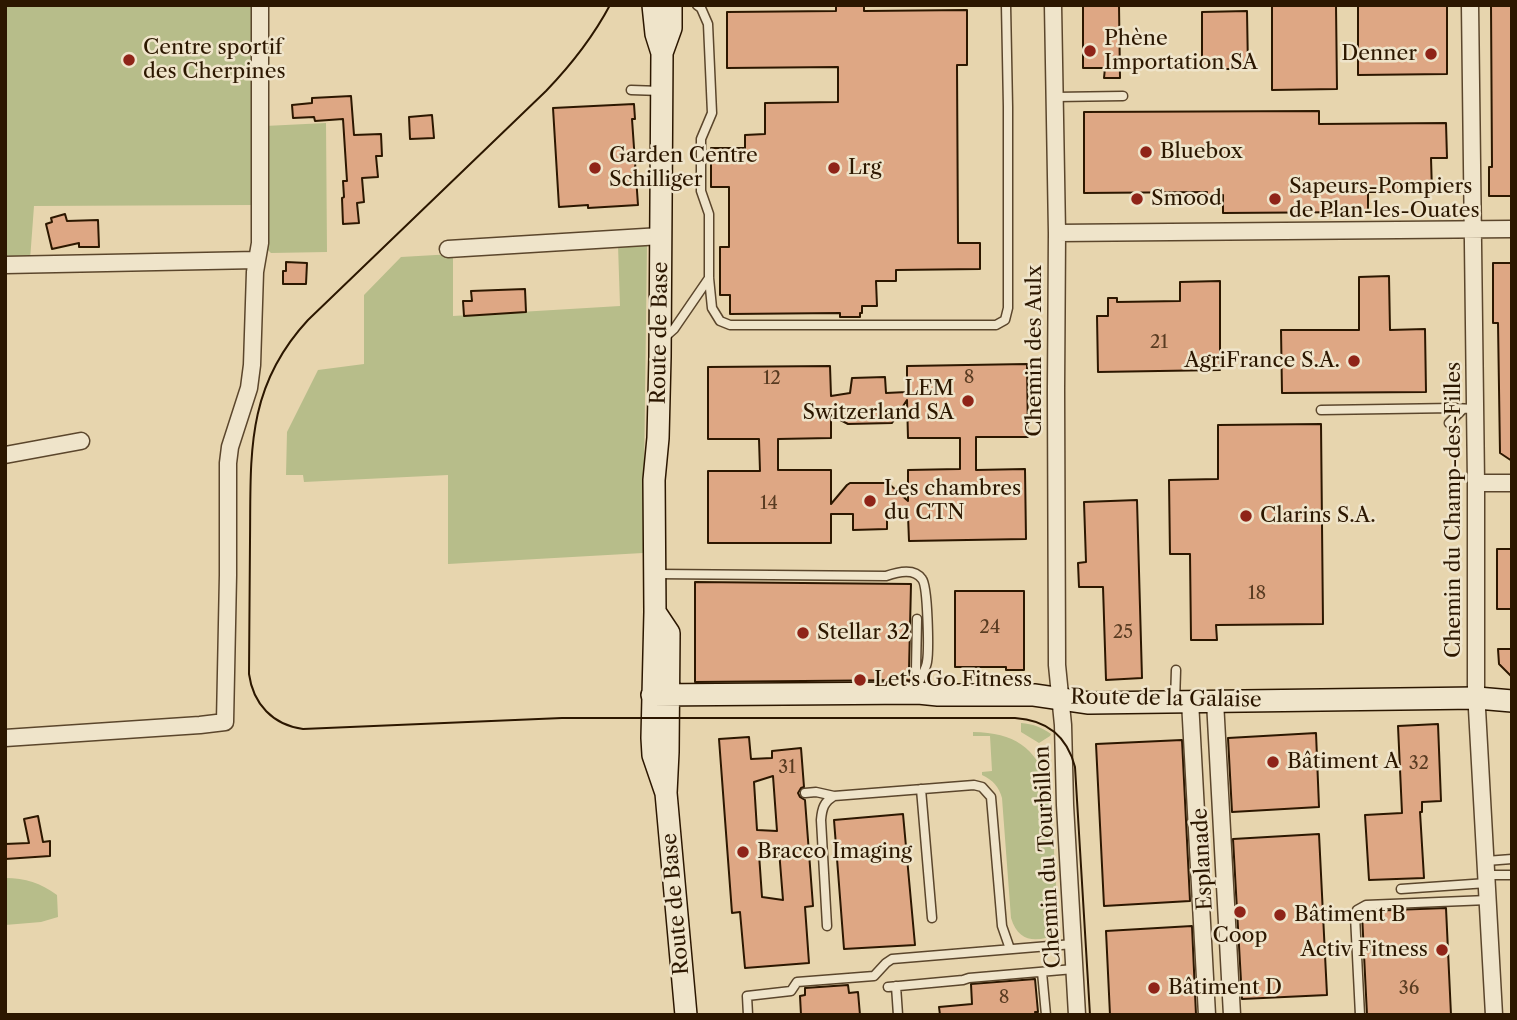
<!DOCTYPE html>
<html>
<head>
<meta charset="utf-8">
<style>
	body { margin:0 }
	#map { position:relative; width:1517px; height:1020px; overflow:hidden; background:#e7d5ae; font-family:"Libre Caslon Text",serif }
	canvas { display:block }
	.frame { position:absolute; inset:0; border:7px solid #2c1700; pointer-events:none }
</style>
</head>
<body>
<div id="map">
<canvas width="1517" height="1020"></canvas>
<div class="frame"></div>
</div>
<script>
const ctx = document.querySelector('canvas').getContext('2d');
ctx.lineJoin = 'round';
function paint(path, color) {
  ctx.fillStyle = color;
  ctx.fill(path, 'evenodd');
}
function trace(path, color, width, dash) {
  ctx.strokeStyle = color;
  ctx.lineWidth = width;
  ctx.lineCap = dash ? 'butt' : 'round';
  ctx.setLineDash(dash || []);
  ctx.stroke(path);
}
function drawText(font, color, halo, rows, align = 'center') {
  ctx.font = font + ' "Libre Caslon Text",serif';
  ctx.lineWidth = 5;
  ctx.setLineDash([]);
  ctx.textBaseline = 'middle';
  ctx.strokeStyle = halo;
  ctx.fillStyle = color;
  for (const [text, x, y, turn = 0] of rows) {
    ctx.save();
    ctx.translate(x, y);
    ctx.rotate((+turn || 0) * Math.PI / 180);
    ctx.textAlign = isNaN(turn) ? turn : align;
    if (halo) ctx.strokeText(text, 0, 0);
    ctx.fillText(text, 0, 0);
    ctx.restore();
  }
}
const green = new Path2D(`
	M5 5H252L253 116 251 205 34 206 30 260 5 261Z
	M326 123 327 252 271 253 266 248 265 126Z
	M618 245H647L643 553 448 564V475L304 482 303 475H286L287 432 318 370 364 364V295L401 257 453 254V316L620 306Z
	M1021 723C1033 724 1041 727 1051 734L1050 736 1039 743 1021 732Z
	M973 732C1015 733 1034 746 1050 786L1059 934C1037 942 1019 944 1011 918L1002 798C999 787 993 780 982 775V772L992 771 990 736H973Z
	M5 878C26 878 40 883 57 895L58 917 41 922 5 925Z`);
const building = new Path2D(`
	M836 5H864V11L967 10V65H957L958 243H980V269L896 270V281H876L877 306H862V313H860V317H840V313L730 314V295H720V247H729V187H711V148H745V135L765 134V103L838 102V67L727 68V12L836 11Z
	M1083 5H1119L1120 78H1104L1105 68H1083Z
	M1272 5H1336L1337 89 1272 90Z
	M1358 5H1447V74L1358 75Z
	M1491 5H1512V196H1489V167H1492Z
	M1247 11 1248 69H1202V12Z
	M351 96 354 135 381 134 382 156H376L378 177 362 178 364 202 357 203 359 223 343 224 342 198 344 197 343 181H347L343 119 315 121 314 117 293 118 292 105 312 103V98Z
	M634 104 635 119H632L638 205 588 208V205L559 207 553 108Z
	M1319 111V124L1446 123 1447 158H1431L1432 192H1368V212L1223 213V195H1207V192L1084 193V112Z
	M432 115 434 138 410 139 409 117Z
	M65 214 67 221 98 220 99 247H79V243L52 249 46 224 52 222 51 218Z
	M286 262 307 263 306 284H283V271H286Z
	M1493 263H1512V461L1500 453 1498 323H1493Z
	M1389 276 1390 330 1425 329 1426 392 1282 393 1281 330H1359V277Z
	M1220 281V370L1098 372 1097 316H1108V298H1117V302L1180 301V282Z
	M525 289 526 312 464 316 463 301H472L471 291Z
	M1027 364 1028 437H976V470L1025 469 1026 539 909 541 908 515 887 514V529L853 530V514H831V543H708V471H760L759 439H708V367L830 366 831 396 850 393 852 378 885 377 886 393 907 392V366ZM907 400 908 438H960V469L908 470V501L888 483H850L847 485 831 504V470H778V439L831 438V415L848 424 892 423Z
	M1321 424 1323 624 1216 625 1217 640H1191L1190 554H1170L1169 480 1218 479V425Z
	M1137 500 1142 678 1106 680 1103 587H1079L1078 563 1086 562 1084 502Z
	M1497 549H1512V609H1497Z
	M695 582 911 584 909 670 911 680 695 682Z
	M955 591H1024V670H1006V667H955Z
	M1498 649H1512V677L1499 664Z
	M1438 724 1441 801 1422 802V812H1420L1424 878 1369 880 1365 815 1402 813 1398 726Z
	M1316 733 1319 807 1232 812 1228 738Z
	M749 737 751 759 772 758V751L801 748 804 787 801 788 798 793 800 797 805 800 813 906 805 907 809 963 745 968 740 912 732 913 719 739ZM773 776 777 831 757 830 754 782ZM779 850 783 900 762 897 759 854Z
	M1182 740 1190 901 1104 906 1096 744Z
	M903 814 915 945 844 949 834 820Z
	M38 816 43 842 50 841V856L5 859V844L29 843 24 819Z
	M1319 834 1327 995 1242 999 1233 839Z
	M1446 908 1451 1015H1367L1362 914 1368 911Z
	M1192 926 1196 1015H1110L1106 931Z
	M1035 979 1038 1012H1035L1036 1015H940L939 1007 972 1004 971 984Z
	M848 985 849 993 858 992 860 1015H801L800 996 805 995V988Z`);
const lane = new Path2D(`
	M697 5 701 8 708 24 712 113 701 139V191L709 214V278L712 308 720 321 730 325H996L1005 320 1008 308V107L1006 5
	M631 90 661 91
	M1055 97 1123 96
	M665 337 674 329 709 278
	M1321 410 1454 408 1474 409
	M1449 423 1463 409
	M657 574 886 576C897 572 914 567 922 579 928 586 929 651 927 662 926 669 921 676 919 683
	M917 619 916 670 919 683
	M1175 702 1176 670
	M921 789 932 918
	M805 793 816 792 834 796
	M1486 861 1512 859
	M1486 875H1512
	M1401 889 1487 883
	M827 926 821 820C822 808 824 802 834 796L974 785 982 787 991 797 1002 926 1010 949
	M1042 972 1046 1015
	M896 986 898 1015
	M888 987 963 980 969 978 1074 969
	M748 1015 747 996 791 991 797 982 874 976 886 963 892 959 1073 944
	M1360 1015 1355 916 1357 910 1366 905 1488 900`);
const street = new Path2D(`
	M1053 5 1057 233 1056 390 1057 665 1063 725 1065 805 1077 1015
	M1470 5 1476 483V691L1494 1015
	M1057 233 1512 229
	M448 249 661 236
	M5 265 257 260
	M5 455 81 441
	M1476 483H1512
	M1190 701 1207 1015
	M1215 701 1232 1015
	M5 738 200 725 225 722 228 575V463L230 447 249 388 252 365 255 272 260 243V5`);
const secondary = new Path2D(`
	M653 5 656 34 662 53 660 357 658 438 654 480 655 612 652 738 653 755 666 793
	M662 53 671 28V5
	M655 612 669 633 668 752 666 793 686 1015
	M652 695 918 693 938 695H1034L1089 703 1477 698 1512 701`);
const tram = new Path2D(`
	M610 5C593 37 571 65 546 91L308 320C245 388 251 455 250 541 250 585 249 630 249 674 253 704 273 725 303 729L562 718H1015C1047 720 1067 736 1075 767L1090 1015`);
const markers = [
	[1090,51,7,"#8f2418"],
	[1431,54,7,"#8f2418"],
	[129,60,7,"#8f2418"],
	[1146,152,7,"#8f2418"],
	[595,168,7,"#8f2418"],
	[834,168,7,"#8f2418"],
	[1137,199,7,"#8f2418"],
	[1275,199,7,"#8f2418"],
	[1354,361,7,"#8f2418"],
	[968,401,7,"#8f2418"],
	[870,501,7,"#8f2418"],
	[1246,516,7,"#8f2418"],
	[803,633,7,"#8f2418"],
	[860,680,7,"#8f2418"],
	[1273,762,7,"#8f2418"],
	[743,852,7,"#8f2418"],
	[1240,912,7,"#8f2418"],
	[1280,915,7,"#8f2418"],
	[1442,950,7,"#8f2418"],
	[1154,988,7,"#8f2418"]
];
const numberNames = [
	["21",1159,343],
	["8",969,378],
	["12",772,379],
	["14",769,504],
	["18",1257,594],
	["24",990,628],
	["25",1123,633],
	["32",1419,764],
	["31",787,768],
	["36",1409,989],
	["8",1004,998]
];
const poiNames = [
	["Phène",1104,39],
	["Importation SA",1104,63],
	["Centre sportif",143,48],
	["des Cherpines",143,72],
	["Denner",1417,54,"right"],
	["Bluebox",1160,152],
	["Garden Centre",609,156],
	["Schilliger",609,180],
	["Lrg",848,168],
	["Sapeurs-Pompiers",1289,187],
	["de Plan-les-Ouates",1289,211],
	["Smood",1151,199],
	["AgriFrance S.A.",1340,361,"right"],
	["LEM",954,389,"right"],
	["Switzerland SA",954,413,"right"],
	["Les chambres",884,489],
	["du CTN",884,513],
	["Clarins S.A.",1260,516],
	["Stellar 32",817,633],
	["Let's Go Fitness",874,680],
	["Bâtiment A",1287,762],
	["Bracco Imaging",757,852],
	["Bâtiment B",1294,915],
	["Coop",1240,936,"center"],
	["Activ Fitness",1428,950,"right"],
	["Bâtiment D",1168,988]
];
const streetNames = [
	["Route de Base",660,333,-89],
	["Chemin des Aulx",1035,351,-90],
	["Chemin du Champ-des-Filles",1454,510,-90],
	["Route de la Galaise",1166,699,1],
	["Chemin du Tourbillon",1048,857,-93],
	["Esplanade",1203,859,-93],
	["Route de Base",676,904,-95]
];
paint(green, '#b7bd8a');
paint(building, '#dea784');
trace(building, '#2c1700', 2);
trace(lane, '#5b462c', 11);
trace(street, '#5b462c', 19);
trace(secondary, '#2c1700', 24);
trace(lane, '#efe4ca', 8);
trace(street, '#efe4ca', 16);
trace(secondary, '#efe4ca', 21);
trace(tram, '#2c1700', 2);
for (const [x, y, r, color] of markers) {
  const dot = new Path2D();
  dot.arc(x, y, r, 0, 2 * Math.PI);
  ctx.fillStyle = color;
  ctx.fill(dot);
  trace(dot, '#efe4ca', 2.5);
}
drawText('18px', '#583b21', null, numberNames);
drawText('21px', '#2c1700', '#efe4ca', poiNames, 'left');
drawText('21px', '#2c1700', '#efe4ca', streetNames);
</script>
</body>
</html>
